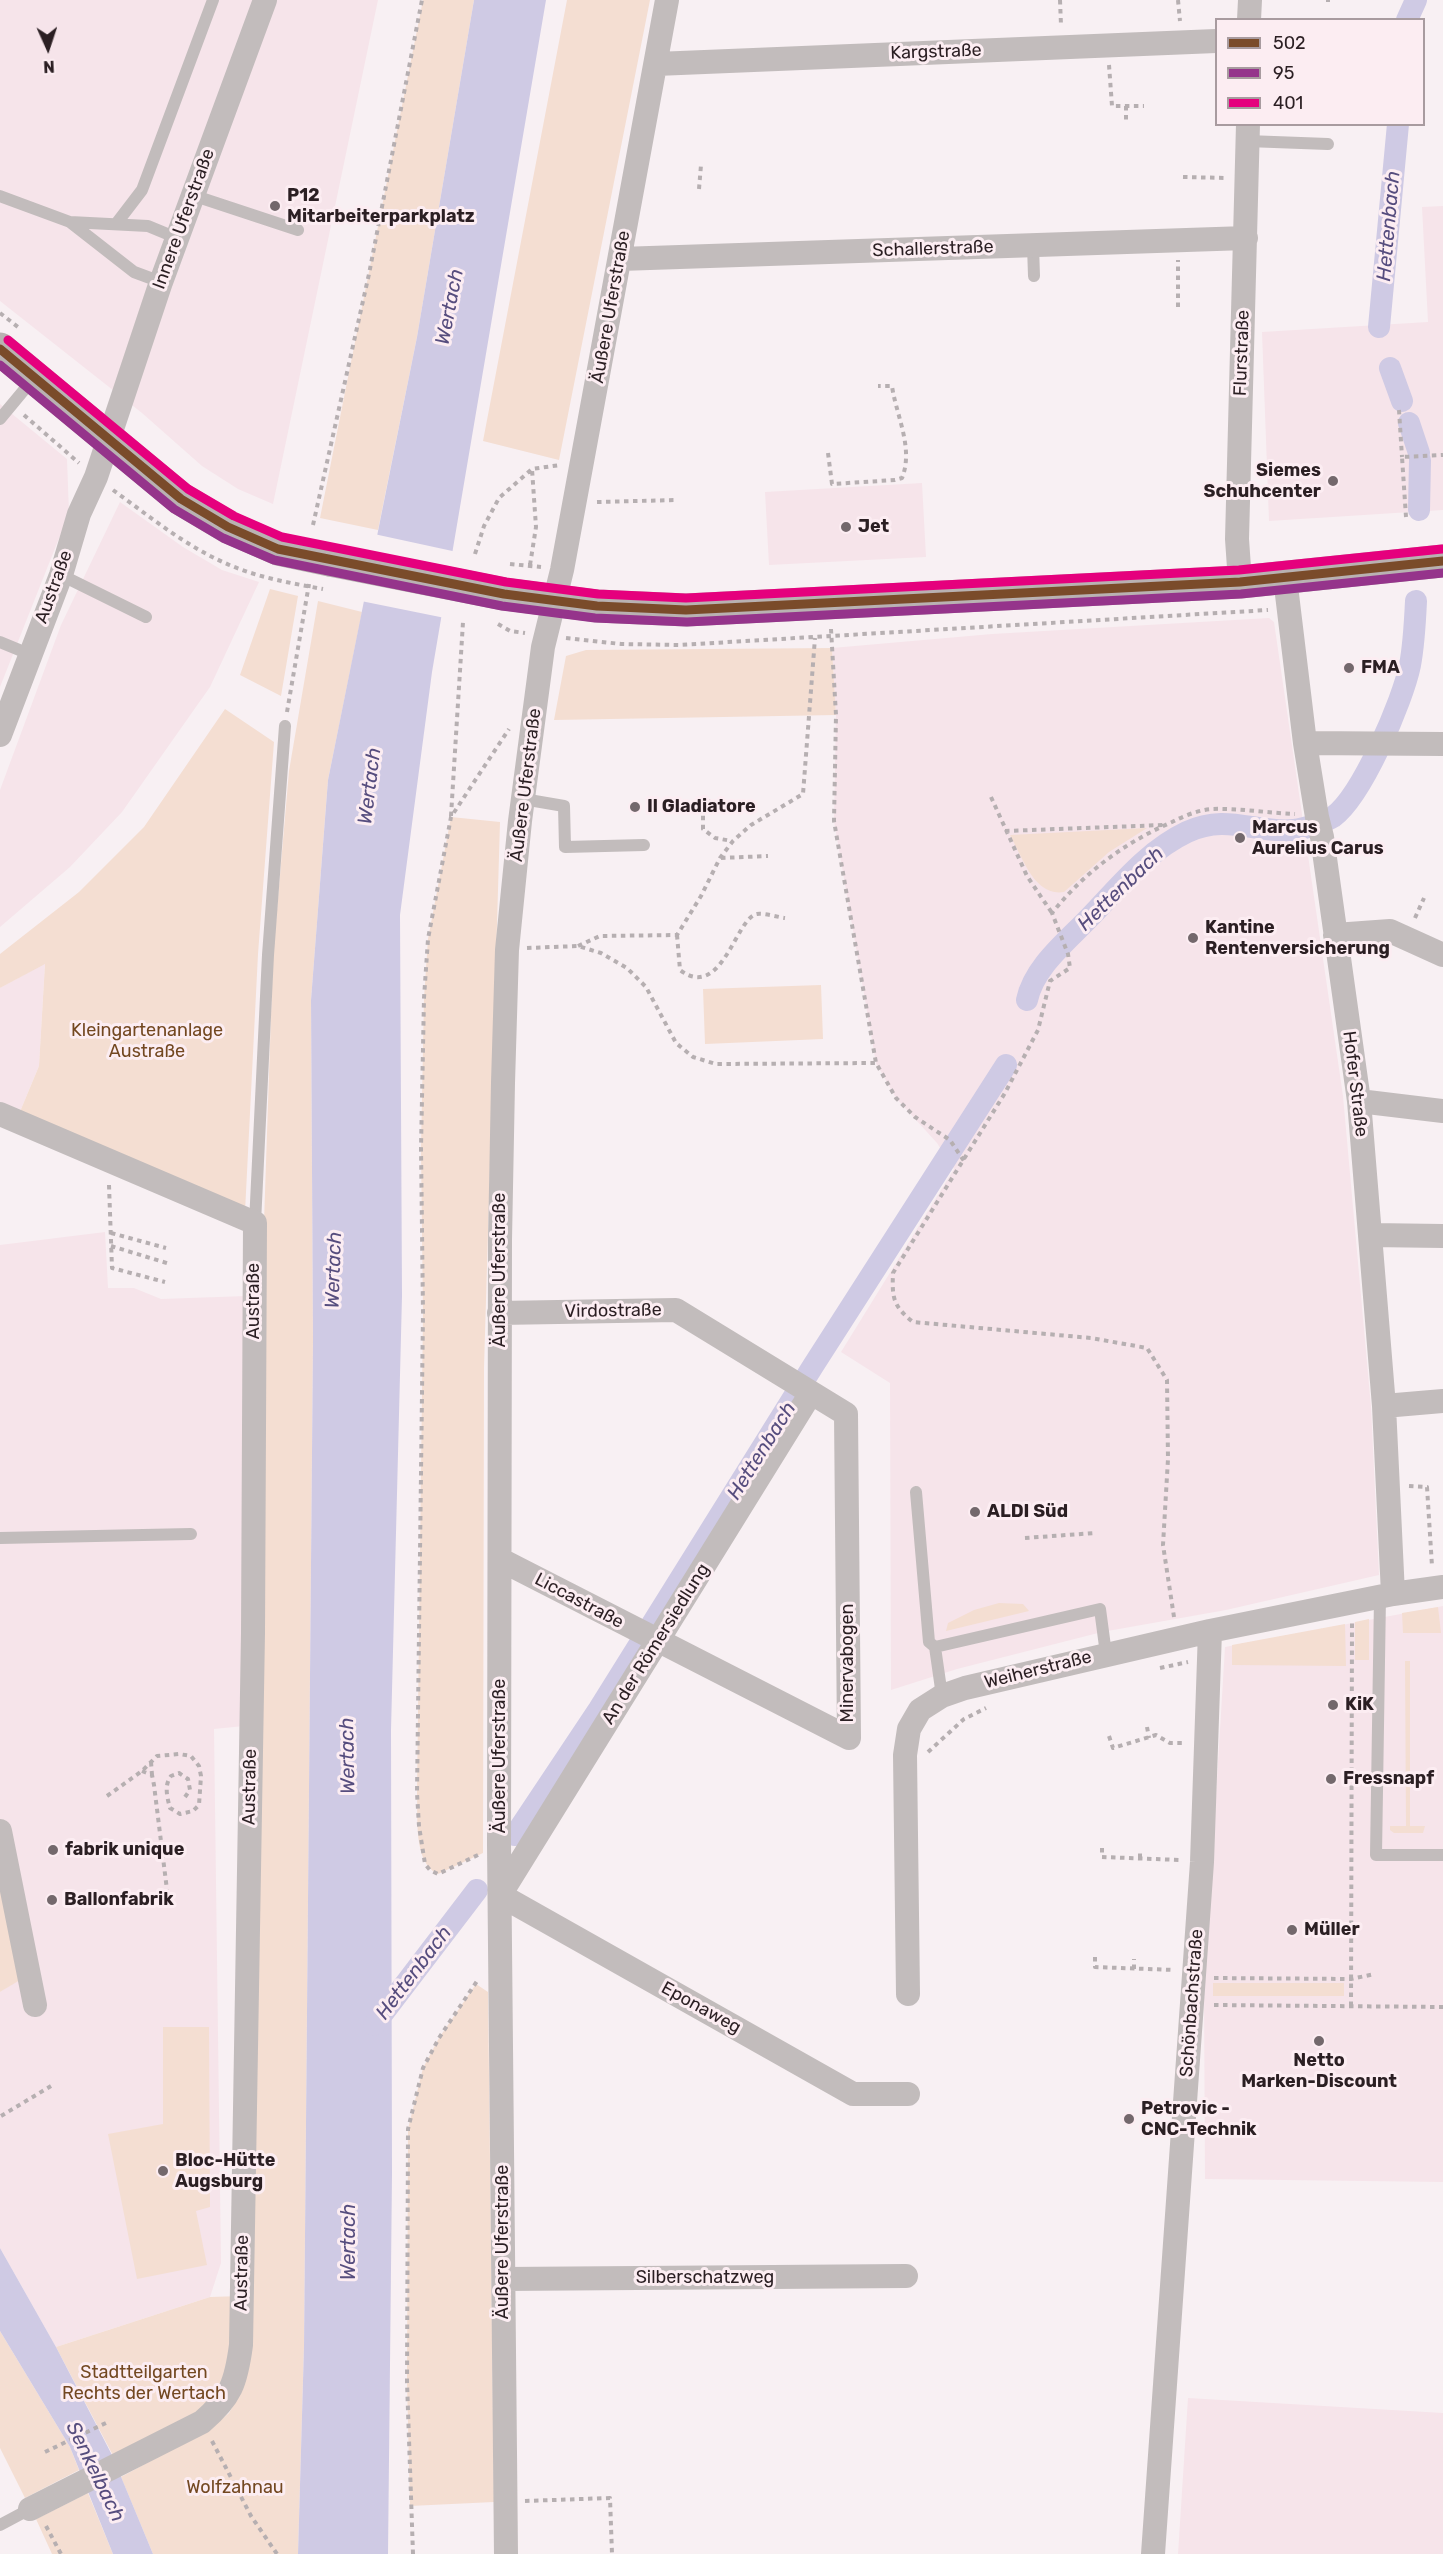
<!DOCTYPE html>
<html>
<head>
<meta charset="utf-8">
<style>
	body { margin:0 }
	#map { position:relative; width:1443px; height:2554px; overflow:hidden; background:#f8f0f3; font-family:Rubik,sans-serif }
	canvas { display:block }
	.legend { position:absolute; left:1215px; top:18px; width:210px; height:108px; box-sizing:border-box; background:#fcedf2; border:2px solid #a89b9f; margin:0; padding:8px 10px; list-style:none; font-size:18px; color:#2b1f23 }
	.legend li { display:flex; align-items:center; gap:12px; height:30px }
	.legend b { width:30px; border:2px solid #a89b9f }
	.north { position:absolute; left:18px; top:18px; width:60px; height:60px; -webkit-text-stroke:4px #fcedf2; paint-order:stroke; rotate:177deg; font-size:16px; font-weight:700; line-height:24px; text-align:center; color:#2b1f23 }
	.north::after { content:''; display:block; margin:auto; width:21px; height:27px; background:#2b1f23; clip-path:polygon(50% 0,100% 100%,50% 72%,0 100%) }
</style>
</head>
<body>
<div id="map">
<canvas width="1443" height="2554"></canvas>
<ul class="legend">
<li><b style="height:8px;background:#7a4b2a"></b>502</li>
<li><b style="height:8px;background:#95348b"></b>95</li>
<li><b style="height:8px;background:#e5007d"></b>401</li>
</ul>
<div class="north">N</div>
</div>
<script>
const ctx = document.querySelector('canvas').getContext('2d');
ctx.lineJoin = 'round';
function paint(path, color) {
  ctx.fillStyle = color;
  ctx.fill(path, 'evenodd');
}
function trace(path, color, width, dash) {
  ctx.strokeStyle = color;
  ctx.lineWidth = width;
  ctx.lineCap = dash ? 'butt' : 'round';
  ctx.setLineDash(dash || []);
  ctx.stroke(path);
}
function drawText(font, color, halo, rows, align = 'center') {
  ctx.font = font + ' Rubik,sans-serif';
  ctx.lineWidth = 6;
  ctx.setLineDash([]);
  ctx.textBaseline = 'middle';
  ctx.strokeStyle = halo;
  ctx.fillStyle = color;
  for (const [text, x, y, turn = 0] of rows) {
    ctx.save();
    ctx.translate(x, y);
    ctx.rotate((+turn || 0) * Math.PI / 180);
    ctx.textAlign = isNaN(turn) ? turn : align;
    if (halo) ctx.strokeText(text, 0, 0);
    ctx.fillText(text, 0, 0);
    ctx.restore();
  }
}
const built = new Path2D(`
	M0 0H378L273 504 238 489 202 466 142 413 0 301Z
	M1443 206V510L1269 521 1262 332 1428 322 1422 207Z
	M0 404 67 459 69 513 0 687Z
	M922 483 926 557 769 565 765 492Z
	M120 502 183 547 222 570 259 582 210 687 122 812 70 867 0 927V790L61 625Z
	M1269 618 1274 622 1343 1096 1371 1407 1379 1575 1226 1610 1102 1632 957 1669 891 1690 890 1383 841 1352 954 1169 937 1143 896 1098 876 1063 834 821 836 715 832 648 992 634Z
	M45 963 39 1066 19 1114 0 1106V988Z
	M105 1232 108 1288H134L161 1299 246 1296 244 1726 214 1729 221 2263 210 2297 56 2347 0 2248V1992L20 1979 0 1880V1245Z
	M1443 1606V2182L1205 2179 1204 1994 1225 1647Z
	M1188 2398 1443 2413V2554H1178Z`);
const green = new Path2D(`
	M423 0H474L417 337 378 530 320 518Z
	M567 0H650L559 460 483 441Z
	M270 589 298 596 281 696 240 675Z
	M318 601 362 612 328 780 311 1000 313 1340 304 2346 298 2554H153L121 2477 211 2428 229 2413 240 2393 264 1222 273 956 289 771Z
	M832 648 836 715 554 720 566 656 586 650Z
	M225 709 274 742 258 954 245 1212 19 1114 39 1066 45 964 0 988V954L79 892 144 827Z
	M451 817 500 822 484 1368 483 1853 438 1874C413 1863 418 1817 417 1793L423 1313 421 1148 424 998 428 939Z
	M1147 828 1109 852 1064 892C1034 897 1022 856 1010 835Z
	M821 985 823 1039 705 1044 703 989Z
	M999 1603 1023 1604 1029 1611 946 1631 948 1623 974 1610Z
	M1438 1607 1441 1633H1403L1402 1613Z
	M1369 1619V1660H1355V1622Z
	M1345 1624 1346 1666 1232 1665V1645Z
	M1405 1661H1410V1826H1425L1423 1833H1394L1390 1830V1826H1406Z
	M0 1880 20 1980 0 1992Z
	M1213 1983H1344V1996H1213Z
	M476 1984 488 1992 494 2502 410 2506 407 2382 408 2129 423 2068 439 2038Z
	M163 2027H209L210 2207 196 2211 207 2265 137 2279 108 2134 163 2124Z
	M242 2296 231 2389 118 2465 56 2347 210 2297Z
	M0 2331 70 2447 79 2470 25 2498 0 2448Z
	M88 2493 113 2554H52L36 2519Z`);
const water = new Path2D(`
	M474 0H546L432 672 400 915 402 1296 391 1730 392 2174 388 2554H298L304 2346 313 1340 311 1000 328 780 417 337Z
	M0 2248 56 2347 112 2455 153 2554H113L70 2447 0 2331Z`);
const pier = new Path2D(`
	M374 534 457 552 445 618 361 601Z`);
const canal = new Path2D(`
	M1407 20 1416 0
	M1379 327 1398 124
	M1390 368 1402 401
	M1409 423 1419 453
	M1419 510 1420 460
	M1027 1000C1034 967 1066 942 1089 918 1119 887 1147 851 1187 832 1227 813 1256 834 1294 830 1304 829 1325 822 1333 817 1362 796 1403 700 1410 665 1414 644 1415 622 1416 601
	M515 1835 599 1709 813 1366 1006 1065
	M374 2025 477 1890`);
const path = new Path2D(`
	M1060 0 1061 25
	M1178 0 1180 21
	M1328 0V2
	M1109 65 1112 106H1144
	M1126 106V123
	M1183 177 1227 178
	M699 189 701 165
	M1178 307V260
	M0 313 18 327
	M1399 410 1402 457
	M24 415 79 463
	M828 453 832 484 895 480 902 478C914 448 896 415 892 386H878
	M113 490C149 516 184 545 225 563 255 577 290 583 323 589
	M597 502 677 500
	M1406 517 1402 457 1443 455
	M313 525 369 274 422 0
	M475 554 484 526 499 498 532 469 560 465
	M510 564 541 567
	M530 565 536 527 532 469
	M498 624 510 631 525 633
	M831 629 836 715 834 821 876 1063 896 1098 915 1117 950 1140 964 1161
	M566 638 621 644 679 645 1268 610
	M287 712 309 584
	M991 797 1027 876 1052 913
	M709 799 703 813V829L715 838 732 841
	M451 816 463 622
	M1005 831 1163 825
	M721 858 768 856
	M1415 918 1424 898
	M677 935 680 970C722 1002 736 917 757 914 765 913 777 917 785 918
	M578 946 600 936 677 935 701 896 720 858 733 841 751 825 803 794 815 638
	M527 948 578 946 601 953 627 968 646 987 676 1043 693 1057 716 1064 876 1063
	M109 1185 112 1268 165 1282
	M111 1233 166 1248
	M111 1246 170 1264
	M1409 1486 1427 1487 1432 1566
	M1025 1538 1095 1533
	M1174 1617 1163 1545 1168 1459 1167 1380 1147 1348 1091 1338 913 1322C893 1306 892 1298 893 1273L1005 1093 1038 1030 1050 981 1070 968 1068 954 1052 913C1085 872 1124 843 1172 822 1184 816 1198 810 1212 809 1239 808 1268 813 1295 814
	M1160 1668 1188 1662
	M1147 1727 1149 1738
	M1109 1736 1113 1748 1156 1735 1170 1743H1186
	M928 1752 964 1719 986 1708
	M151 1762 152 1775
	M142 1771 152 1775 154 1785 167 1890
	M107 1796 142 1771 157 1756 179 1754 191 1756 199 1766 201 1776 199 1805 193 1811 180 1814 170 1808C167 1797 164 1785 171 1776L179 1773 188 1779 190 1790 185 1797
	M1102 1848V1857L1180 1860
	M478 1855 438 1874 430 1870 425 1864 419 1826 417 1793 423 1313 421 1148 424 998 428 939 451 817 509 729
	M1140 1858V1850
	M1095 1957V1967L1174 1970
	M1134 1969V1959
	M1214 1978 1351 1979 1375 1974
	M1214 2005 1443 2007
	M1351 2006 1352 1622
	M1 2116 51 2086
	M212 2441 251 2516 277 2554
	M45 2452 110 2421
	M525 2501 610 2498 612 2554
	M46 2526 61 2554
	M413 2554 407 2382 408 2129 423 2068 439 2038 477 1981`);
const service = new Path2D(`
	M1247 141 1328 144
	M192 195 298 230
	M0 196 70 222 148 226 177 238
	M70 222 134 272 161 282
	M116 224 142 190 213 0
	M1033 246 1034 276
	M0 419 34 378
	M61 575 146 617
	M0 642 29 654
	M523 799 564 806 565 847 644 845
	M255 1223 268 955 285 726
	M916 1492 929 1642 935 1647 942 1696
	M0 1538 191 1534
	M1380 1597 1376 1855H1443
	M935 1647 1100 1609 1106 1654
	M0 2525 30 2509`);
const minor = new Path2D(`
	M1249 20 1250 0
	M656 64 1216 41
	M620 259 1246 238
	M1285 578 1305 743 1317 817 1322 837 1359 1101 1384 1406 1393 1594
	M1240 582 1237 539 1248 124
	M0 735 61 575 79 514 96 477 161 282 265 0
	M1305 743 1443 744
	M1335 935 1390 931 1443 955
	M1359 1101 1443 1111
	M0 1114 255 1223 253 1633 241 2345C236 2383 231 2397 202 2422L30 2509
	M1371 1235 1443 1236
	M499 1313 676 1310 846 1414 849 1738 501 1560
	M811 1393 500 1895 853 2094H908
	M1384 1406 1443 1401
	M0 1831 35 2005
	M908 1994 905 1755 909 1729 920 1710 942 1696 965 1688 1210 1631 1393 1594 1443 1587
	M504 2279 906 2276
	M506 2554 499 1844 500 1240 503 1083 507 950 520 821 543 647 562 570 667 0
	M1153 2554 1202 1862 1210 1631`);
const secondary = new Path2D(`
	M0 349 181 499 228 527 278 549 330 560
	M504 594 597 606 686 610 1240 582 1443 561`);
const secondaryBridge = new Path2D(`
	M330 560 504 594`);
const bus1 = new Path2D(`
	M0 349 181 499 228 527 278 549 504 594 597 606 686 610 1240 582 1443 561`);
const bus2 = new Path2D(`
	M0 365 174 509 223 538 274 560 502 606 595 618 687 622 1241 594 1443 573`);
const bus3 = new Path2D(`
	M8 340 188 489 234 516 282 537 506 582 598 594 686 598 1239 570 1442 549`);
const markers = [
	[275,206,6,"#73686c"],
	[1333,481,6,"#73686c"],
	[846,527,6,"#73686c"],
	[1349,668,6,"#73686c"],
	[635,807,6,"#73686c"],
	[1240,838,6,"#73686c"],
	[1193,938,6,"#73686c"],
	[975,1512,6,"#73686c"],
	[1333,1705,6,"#73686c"],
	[1331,1779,6,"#73686c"],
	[53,1850,6,"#73686c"],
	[52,1900,6,"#73686c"],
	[1292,1930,6,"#73686c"],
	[1319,2041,6,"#73686c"],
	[1129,2119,6,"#73686c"],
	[163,2171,6,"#73686c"]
];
const streetNames = [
	["Kargstraße",936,52,-2],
	["Innere Uferstraße",184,219,-70],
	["Schallerstraße",933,249,-2],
	["Äußere Uferstraße",611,307,-80],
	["Flurstraße",1242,353,-88],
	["Austraße",54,587,-70],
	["Äußere Uferstraße",526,785,-83],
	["Hofer Straße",1355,1084,83],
	["Äußere Uferstraße",500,1270,-90],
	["Austraße",254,1301,-90],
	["Virdostraße",613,1311,-1],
	["Liccastraße",579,1601,28],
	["An der Römersiedlung",656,1644,-58],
	["Minervabogen",848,1663,-90],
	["Weiherstraße",1038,1670,-14],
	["Äußere Uferstraße",500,1756,-90],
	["Austraße",250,1787,-89],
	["Schönbachstraße",1192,2003,-86],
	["Eponaweg",701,2008,29],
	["Äußere Uferstraße",503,2242,-90],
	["Austraße",242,2273,-89],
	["Silberschatzweg",705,2278]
];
const poiNames = [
	["P12",287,196],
	["Mitarbeiterparkplatz",287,217],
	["Siemes",1321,471,"right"],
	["Schuhcenter",1321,492,"right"],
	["Jet",858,527],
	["FMA",1361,668],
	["Il Gladiatore",647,807],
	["Marcus",1252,828],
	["Aurelius Carus",1252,849],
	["Kantine",1205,928],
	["Rentenversicherung",1205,949],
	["ALDI Süd",987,1512],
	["KiK",1345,1705],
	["Fressnapf",1343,1779],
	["fabrik unique",65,1850],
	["Ballonfabrik",64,1900],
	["Müller",1304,1930],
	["Netto",1319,2061,"center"],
	["Marken-Discount",1319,2082,"center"],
	["Petrovic -",1141,2109],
	["CNC-Technik",1141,2130],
	["Bloc-Hütte",175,2161],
	["Augsburg",175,2182]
];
const parkNames = [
	["Kleingartenanlage",147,1031],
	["Austraße",147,1052],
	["Stadtteilgarten",144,2373],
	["Rechts der Wertach",144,2394],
	["Wolfzahnau",235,2488]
];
const waterNames = [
	["Hettenbach",1389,226,-85],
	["Wertach",450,307,-79],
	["Wertach",370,786,-83],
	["Hettenbach",1121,889,-44],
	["Wertach",334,1270,-88],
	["Hettenbach",762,1451,-58],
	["Wertach",348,1756,-91],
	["Hettenbach",414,1973,-53],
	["Wertach",349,2242,-90],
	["Senkelbach",95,2472,64]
];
paint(built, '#f6e4ea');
paint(green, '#f4ded2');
paint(water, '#cfcae4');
paint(pier, '#f8f0f3');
trace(canal, '#cfcae4', 22);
trace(path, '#b6afb1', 4, [4.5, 4.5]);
trace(service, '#c2bcbc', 12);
trace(minor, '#c2bcbc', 24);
trace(secondary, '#b9b2b2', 33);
trace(secondaryBridge, '#b9b2b2', 33);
trace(bus1, '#7a4b2a', 9);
trace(bus2, '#95348b', 9);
trace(bus3, '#e5007d', 9);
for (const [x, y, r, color] of markers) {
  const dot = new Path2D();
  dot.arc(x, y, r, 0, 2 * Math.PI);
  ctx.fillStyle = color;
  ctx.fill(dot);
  trace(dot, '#fcedf2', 2);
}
drawText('18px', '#2b1f23', '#fcedf2', streetNames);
drawText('bold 18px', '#2b1f23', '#fcedf2', poiNames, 'left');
drawText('18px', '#734821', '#fcedf2', parkNames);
drawText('italic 20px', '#564d7e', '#fcedf2', waterNames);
</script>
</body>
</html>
